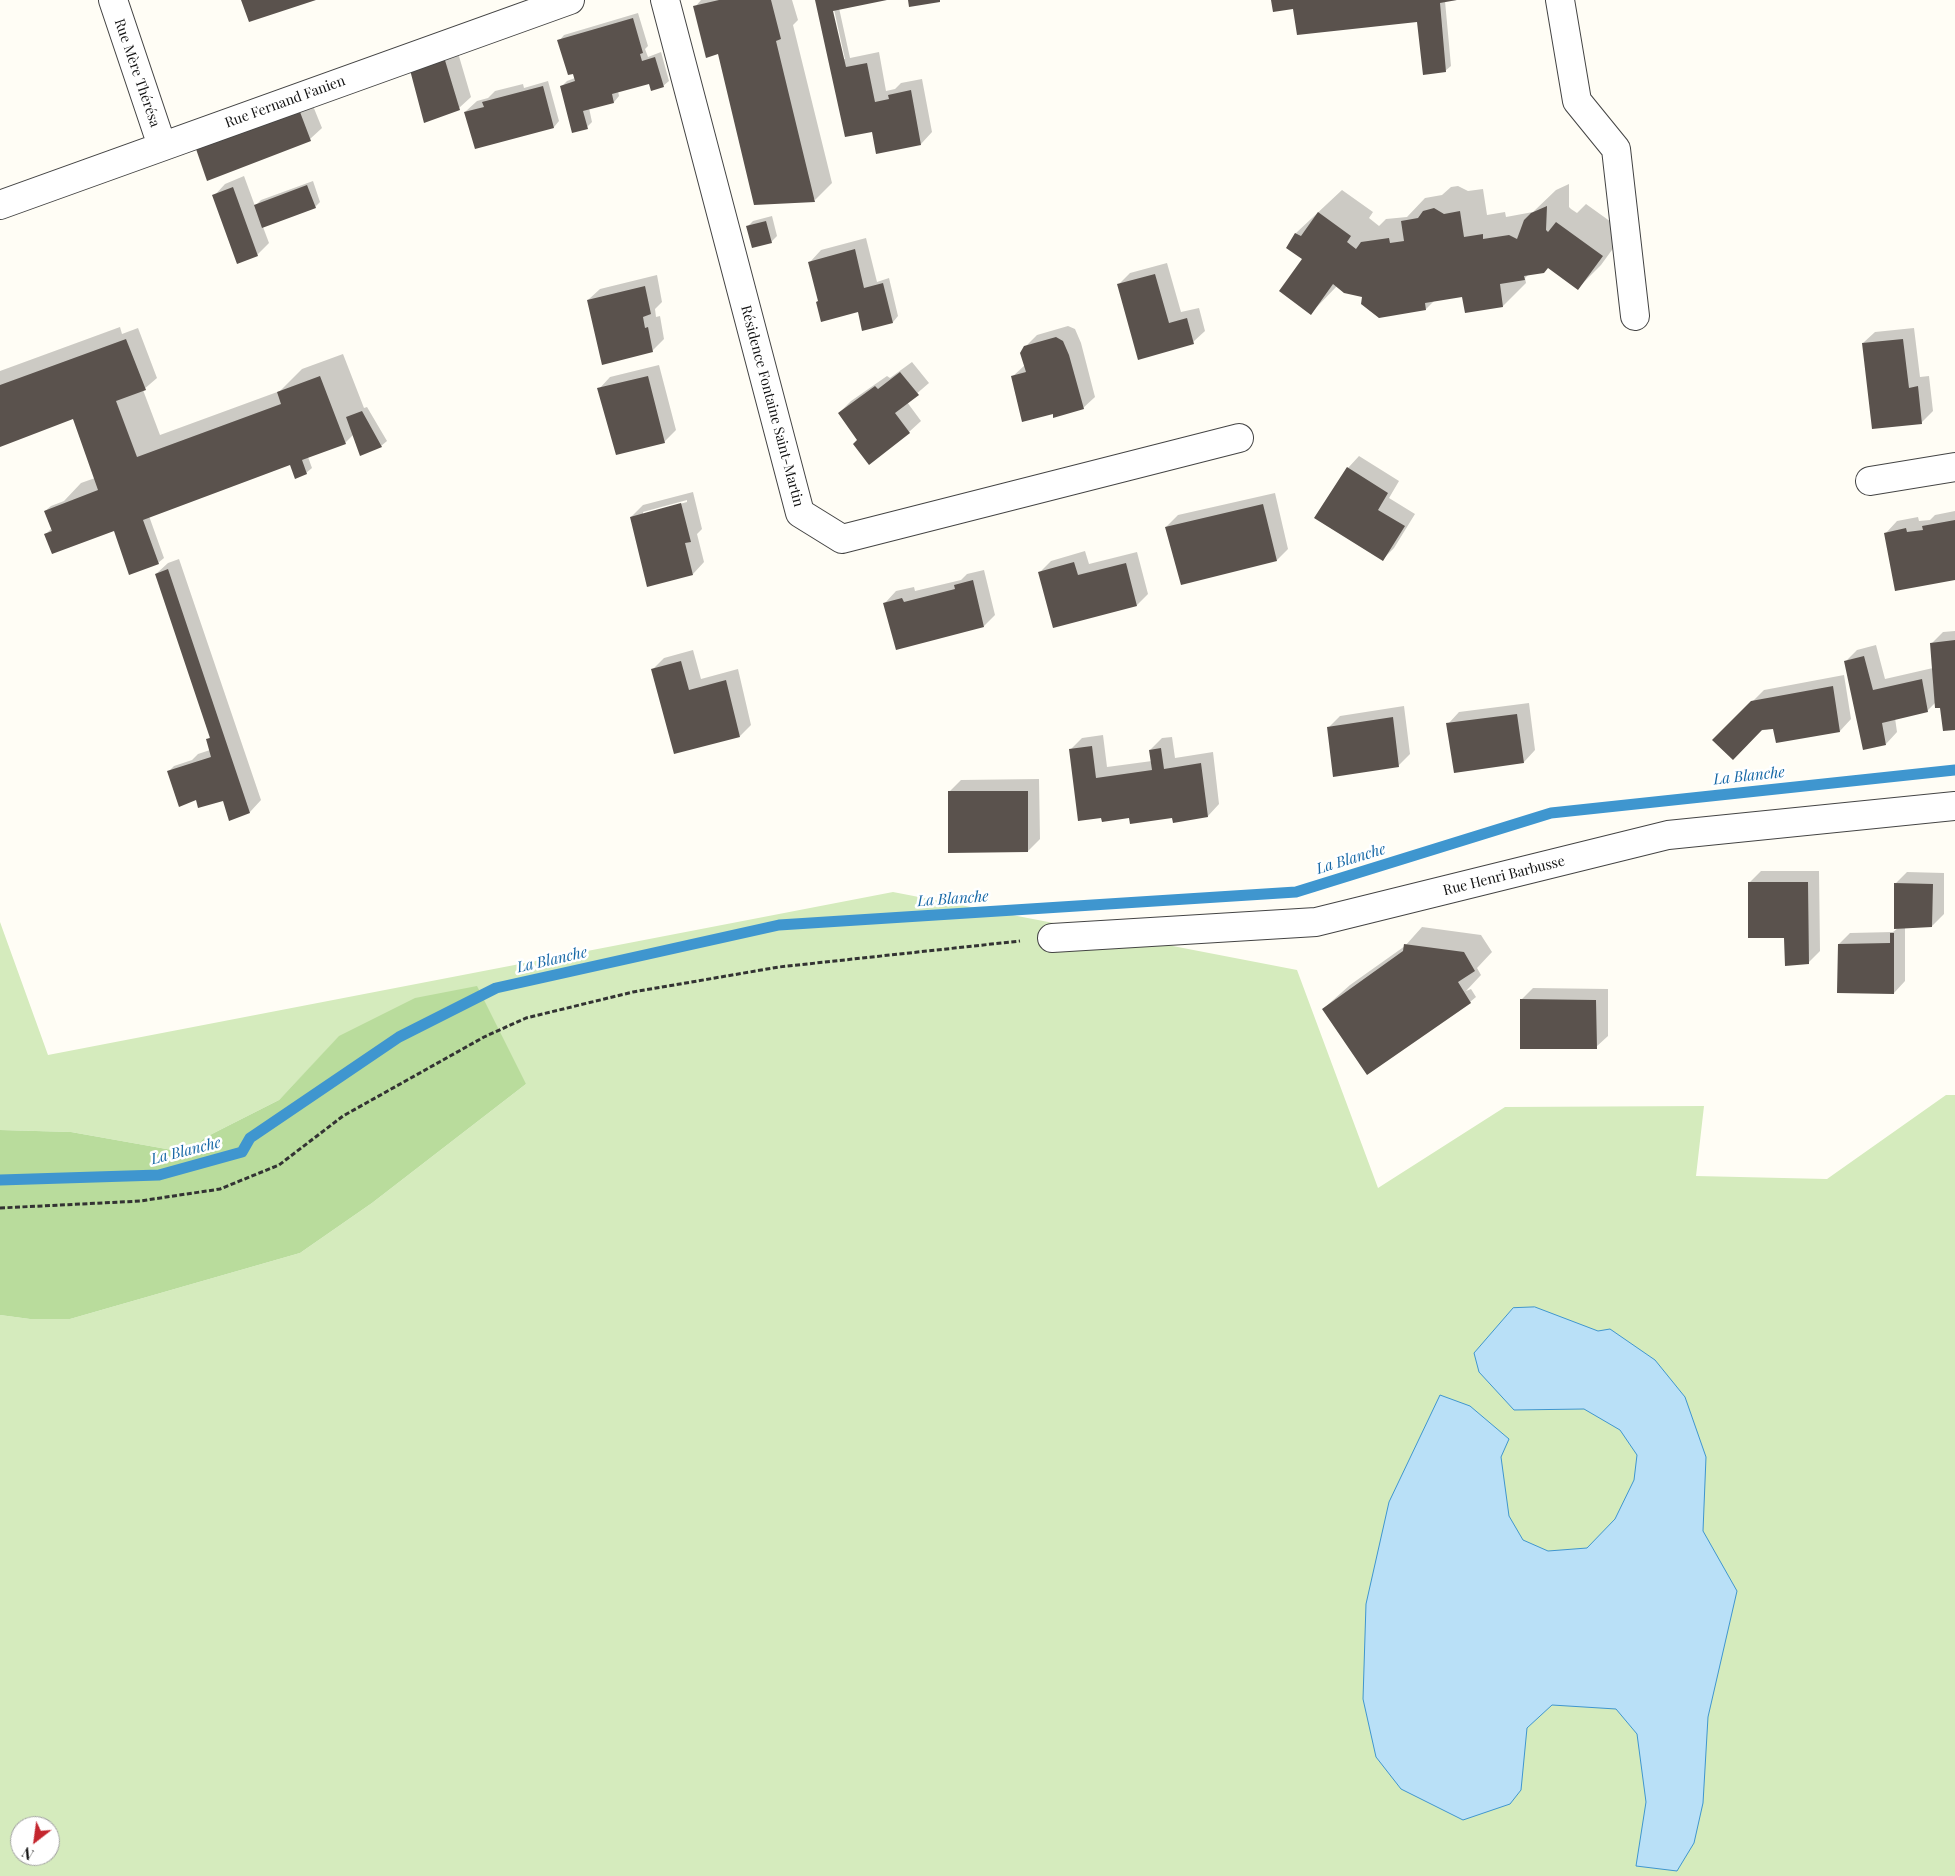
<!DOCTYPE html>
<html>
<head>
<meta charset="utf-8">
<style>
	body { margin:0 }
	#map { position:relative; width:1955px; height:1876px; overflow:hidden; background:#fffdf5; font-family:"Playfair Display",serif }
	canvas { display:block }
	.north { position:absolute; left:10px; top:1816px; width:50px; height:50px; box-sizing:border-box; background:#fff; border:1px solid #a0a0a0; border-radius:50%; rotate:210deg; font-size:14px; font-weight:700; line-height:20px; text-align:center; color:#111 }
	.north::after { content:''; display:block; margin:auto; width:18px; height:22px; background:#c4262e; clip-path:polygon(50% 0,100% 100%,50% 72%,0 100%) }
</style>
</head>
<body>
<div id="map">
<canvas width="1955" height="1876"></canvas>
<div class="north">N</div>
</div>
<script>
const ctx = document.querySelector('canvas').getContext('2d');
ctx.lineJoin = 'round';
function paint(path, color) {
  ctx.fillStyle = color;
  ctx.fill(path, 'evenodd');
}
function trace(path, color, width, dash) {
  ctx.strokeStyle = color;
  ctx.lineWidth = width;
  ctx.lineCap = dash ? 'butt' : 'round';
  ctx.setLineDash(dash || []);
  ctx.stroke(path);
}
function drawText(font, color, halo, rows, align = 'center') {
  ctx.font = font + ' "Playfair Display",serif';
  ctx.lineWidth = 5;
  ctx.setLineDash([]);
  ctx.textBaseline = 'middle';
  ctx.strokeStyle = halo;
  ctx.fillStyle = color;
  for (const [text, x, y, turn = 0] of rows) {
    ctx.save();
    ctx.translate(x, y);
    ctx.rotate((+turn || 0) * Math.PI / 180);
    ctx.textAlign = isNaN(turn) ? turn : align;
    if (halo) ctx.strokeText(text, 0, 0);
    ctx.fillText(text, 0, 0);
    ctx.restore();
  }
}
const green = new Path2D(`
	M893 892 1297 970 1378 1188 1505 1107 1704 1106 1696 1176 1827 1179 1946 1095H1955V1876H0V1315L30 1319H70L300 1253 372 1203 526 1084 340 1036 279 1100 204 1138 189 1153 71 1132 0 1130V922L48 1055ZM20 1826H50V1856H20Z`);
const forest = new Path2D(`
	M477 986 526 1084 372 1203 300 1253 70 1319H30L0 1315V1130L71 1132 189 1153 204 1138 279 1100 339 1036 415 998Z`);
const water = new Path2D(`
	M1535 1307 1598 1331 1610 1329 1655 1360 1685 1397 1706 1457 1703 1531 1737 1591 1708 1717 1703 1803 1694 1843 1677 1871 1636 1866 1646 1802 1637 1734 1616 1709 1552 1705 1527 1728 1521 1790 1510 1804 1463 1820 1401 1789 1376 1757 1363 1699 1366 1604 1389 1502 1440 1395 1470 1406 1509 1439 1501 1457 1509 1516 1523 1540 1548 1551 1587 1548 1615 1519 1634 1480 1637 1455 1620 1430 1584 1409 1514 1410 1479 1372 1474 1353 1513 1308Z`);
const shadow = new Path2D(`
	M701 0H792L798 20 793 25 832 183 815 200 719 53 695 7Z
	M816 0H884L839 8 850 58 879 52 886 91 895 89 901 83 922 79 932 132 921 144 873 130ZM831 5H833L845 59H843Z
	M1272 0H1457L1445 1 1451 66 1445 71 1418 21 1294 8Z
	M638 13 648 46 645 49 648 57 661 52 669 81 663 86 650 82 618 91 619 96 614 102 589 108 592 122 587 127 562 86 567 81 575 78 559 41 564 35Z
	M456 46 471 97 459 108 412 71Z
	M548 81 559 121 554 127 523 135 465 112 477 101 488 98 495 91 523 84 524 88Z
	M311 101 322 128 310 139 197 150Z
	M244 176 255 206 261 200 313 181 320 202 315 207 263 227 269 243 257 255 214 196 225 184Z
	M1569 184V207L1571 209 1577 213 1586 204 1625 232 1601 265 1578 288 1548 267 1529 274 1525 278 1526 283 1503 306 1463 295 1435 300 1426 309 1363 296 1337 286 1311 313 1304 259 1288 247 1296 233 1342 190 1373 212 1369 218 1379 226 1386 219 1407 217 1425 198 1442 195 1451 187 1458 186 1468 191 1483 189 1487 215 1505 212 1506 217 1533 212 1556 190Z
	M772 216 777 236 771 242 748 226 753 221Z
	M866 238 877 282 889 278 898 316 893 322 819 300 810 262 821 250Z
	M1167 263 1181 312 1199 308 1205 331 1193 342 1118 285 1130 273Z
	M657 275 662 302 655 309 656 317 660 316 664 339 652 351 588 300 600 289Z
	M1068 326 1075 329 1081 343 1095 397 1083 408 1054 412 1012 377 1025 365V347L1037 335Z
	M120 327 122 334 138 328 157 378 143 390 160 435 280 391 302 369 343 354 364 408 367 407 387 441 381 446 353 435 345 443 308 457 312 468 306 473 290 463 149 516 164 558 158 563 115 529 45 535 52 528 45 511 51 506 64 501 81 483 95 478 73 418 0 446V371Z
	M1914 328 1920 377 1929 376 1933 411 1921 423 1863 343 1875 332Z
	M912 362 929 383 907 402 921 421 909 432 858 439 839 413 851 401 887 376 890 378Z
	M659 365 676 430 664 442 599 389 610 377Z
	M1359 456 1399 481 1389 498 1415 514 1394 548 1383 559 1348 468Z
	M693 492 702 529 697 534 704 562 693 574 631 517 643 505ZM687 500V502L643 514V512Z
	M1275 493 1288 549 1277 560 1166 527 1178 515Z
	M1955 511V579L1886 533 1897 521 1918 517 1919 521 1930 520 1935 515Z
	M1085 551 1089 564 1137 552 1148 594 1137 605 1040 572 1051 561Z
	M179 559 261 800 250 812 224 800 197 799 169 771 174 766 192 760 198 754 210 750 207 740 211 736 156 574 168 563Z
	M984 570 995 615 984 626 885 603 896 591 914 587 915 591 961 580 967 574Z
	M1955 631V729L1941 706 1936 702 1927 711 1895 718 1897 732 1886 744 1845 662 1857 650 1876 645 1885 679 1933 668 1931 644 1943 632Z
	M693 650 701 679 738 669 751 725 740 736 653 669 664 658Z
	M1844 675 1851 719 1840 731 1777 742 1774 728 1714 740 1764 690Z
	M1529 703 1535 750 1524 762 1448 724 1459 712Z
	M1404 706 1410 754 1398 766 1328 728 1340 716Z
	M1103 735 1107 767 1152 761 1150 750 1162 738 1172 737 1175 758 1213 752 1219 804 1208 816 1130 817 1070 750 1082 738Z
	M1039 779 1040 839 1028 851 949 792 961 780Z
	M1761 871H1819L1820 951 1808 963 1785 936 1749 883Z
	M1907 872 1944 873V914L1932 926 1905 927V981L1894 993 1839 944 1850 933 1893 932 1898 928 1895 884Z
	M1422 927 1481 935 1492 952 1477 968 1481 975 1466 991 1471 989 1476 997 1470 1002 1323 1009 1350 985 1405 946Z
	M1533 988 1608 989V1036L1596 1047 1521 1000Z`);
const stream = new Path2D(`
	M0 1180 159 1175 242 1152 250 1138 399 1037 496 988 779 925 1296 892 1551 813 1955 770`);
const building = new Path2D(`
	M241 0H316L249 22Z
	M719 0H771L781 39 776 41 815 202 754 205 718 54 706 58 693 6Z
	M815 0H887L833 11 846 67 867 63 875 102 889 99 888 95 911 90 921 145 876 154 872 132 845 137Z
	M908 0H940V2L909 7Z
	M1271 0H1457L1440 3 1446 72 1423 75 1417 22 1297 35 1293 9 1273 12Z
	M633 18 643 53 640 54 642 61 655 57 664 87 651 91 649 84 612 94 614 103 583 111 588 129 572 133 560 86 575 81 573 74 568 75 557 40Z
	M444 57 460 110 424 123 410 70Z
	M543 86 554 128 475 149 464 112 484 107 482 102Z
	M300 112 311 141 207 181 196 149Z
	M307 185 316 208 262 228 254 205Z
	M233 187 258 256 237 264 212 195Z
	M1547 206 1546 230 1548 232 1556 222 1603 256 1578 290 1548 268 1544 273 1524 276 1525 280 1500 284 1503 307 1465 313 1462 297 1425 303 1426 310 1379 318 1361 304 1362 297 1344 293 1333 284 1311 315 1279 291 1302 259 1286 248 1295 233 1301 236 1318 212 1351 236 1347 242 1356 249 1361 242 1389 238 1390 243 1404 241 1401 221 1418 218 1423 211 1434 208 1444 214 1460 211 1464 237 1483 234V239L1509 235 1517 239 1524 220 1531 213Z
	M766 221 772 243 752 248 746 226Z
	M855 249 864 288 883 283 893 323 862 331 858 312 821 322 816 302 818 301 808 262Z
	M1155 274 1169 323 1187 318 1194 344 1138 360 1117 284Z
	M645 286 651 314 643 317 645 328 648 327 653 352 602 365 587 300Z
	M1056 337 1063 341 1069 355 1084 409 1053 418V414L1022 422 1011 376 1026 372 1020 353 1024 346Z
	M126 339 146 390 116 401 137 457 281 404 277 392 320 376 346 444 302 460 307 474 295 479 290 465 143 520 159 564 129 575 114 531 52 554 44 534 52 531 44 511 98 490 73 419 0 447V385Z
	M1903 339 1909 388 1918 386 1922 424 1872 429 1862 343Z
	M900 372 919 395 895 413 910 433 869 465 853 444 857 440 838 413 875 386 878 389Z
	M648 376 665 443 616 455 597 388Z
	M362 411 382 447 360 456 346 417Z
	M1347 467 1388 493 1378 510 1405 526 1383 561 1314 518Z
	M681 503 691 542 685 543 693 575 647 587 630 517Z
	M1263 504 1277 561 1181 585 1165 527Z
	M1955 520V580L1895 591 1884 533 1906 528 1907 532 1923 530 1922 526Z
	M1074 562 1078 575 1126 563 1137 606 1053 628 1038 572Z
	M168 569 250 813 229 821 223 801 198 808 196 800 179 807 167 771 211 757 206 739 210 738 155 574Z
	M973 580 984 627 896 650 883 603 902 598 904 602 955 589 954 585Z
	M1955 640V730L1943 731 1940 708H1935L1930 643Z
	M1864 656 1873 690 1922 679 1928 712 1882 723 1886 745 1863 750 1844 661Z
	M681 661 689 690 726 680 740 737 674 754 651 669Z
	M1833 686 1840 732 1776 743 1773 729 1762 730 1733 760 1712 740 1751 701Z
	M1517 714 1524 763 1454 773 1446 723Z
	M1393 717 1399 767 1333 777 1327 727Z
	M1092 746 1096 778 1152 770 1149 750 1161 748 1164 769 1201 763 1208 817 1173 823 1172 818 1130 824 1129 818 1102 822 1101 818 1078 821 1069 749Z
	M948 791H1028V852L948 853Z
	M1748 882H1808L1809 964 1785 966 1784 938H1748Z
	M1894 883 1933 884 1932 927 1894 929Z
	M1890 933H1894V994L1837 993 1838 944 1890 943Z
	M1404 944 1464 952 1475 971 1458 982 1471 1003 1367 1075 1322 1009 1403 951Z
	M1520 999 1596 1000 1597 1049H1520Z`);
const path = new Path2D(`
	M0 1208 140 1201 220 1189 279 1165 343 1116 484 1037 526 1018 633 992 779 967 1020 941`);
const minor = new Path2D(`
	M113 0 162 146
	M665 0 800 513 842 539 1239 438
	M1560 0 1577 101 1616 149 1635 316
	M0 205 570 0
	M1870 481 1955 467
	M1052 938 1316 922 1668 835 1955 806`);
const streetNames = [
	["Rue Mère Thérésa",137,73,71],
	["Rue Fernand Fanien",285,102,-20],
	["Résidence Fontaine Saint-Martin",772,406,75],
	["Rue Henri Barbusse",1504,876,-14]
];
const waterNames = [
	["La Blanche",1749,776,-6],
	["La Blanche",1351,859,-17],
	["La Blanche",953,899,-4],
	["La Blanche",552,960,-13],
	["La Blanche",186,1151,-14]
];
paint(green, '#d5ebbd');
paint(forest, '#b9dc9c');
paint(water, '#b9e0f7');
trace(water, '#3f96cf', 1);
paint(shadow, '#0003');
trace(stream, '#3f96cf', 11);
paint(building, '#5a524d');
trace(minor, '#444', 30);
trace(path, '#333', 3, [5, 2.5]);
trace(minor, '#fff', 28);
drawText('14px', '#111', '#fff', streetNames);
drawText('italic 15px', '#1768a6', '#fff', waterNames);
</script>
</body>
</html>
